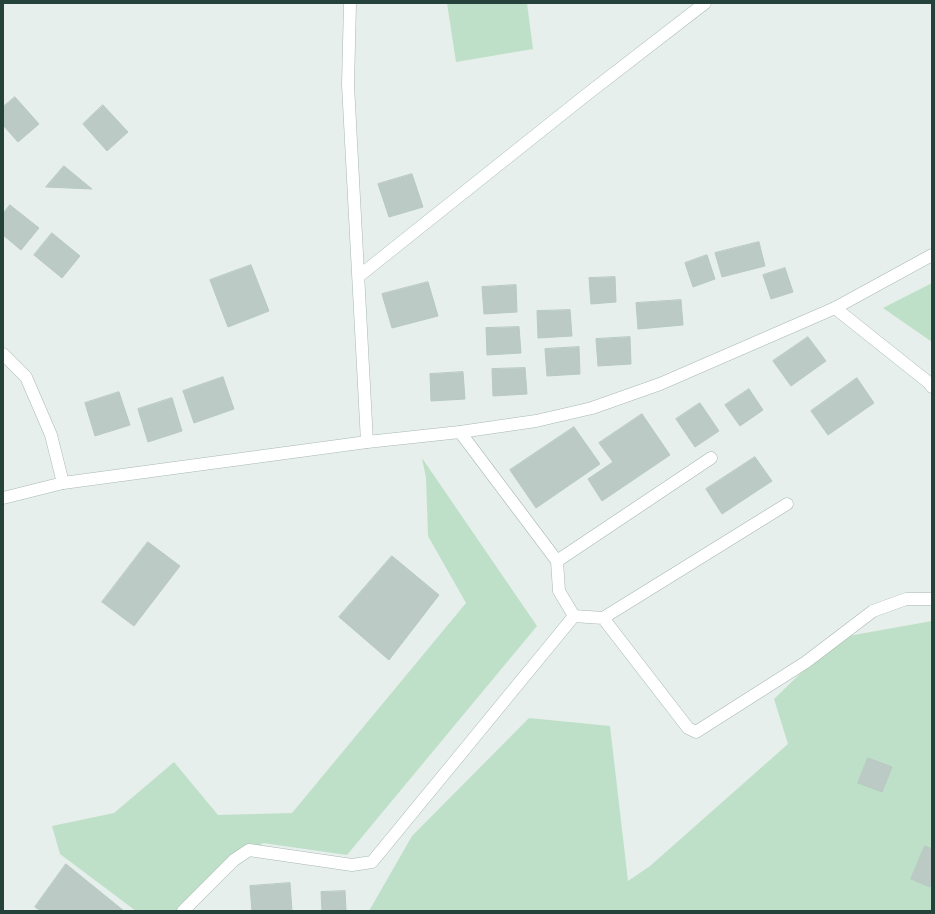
<!DOCTYPE html>
<html>
<head>
<meta charset="utf-8">
<style>
	body { margin:0 }
	#map { position:relative; width:935px; height:914px; overflow:hidden; background:#e6efeb; font-family:"Asap Condensed",sans-serif }
	canvas { display:block }
	.frame { position:absolute; inset:0; border:4px solid #24423a; pointer-events:none }
</style>
</head>
<body>
<div id="map">
<canvas width="935" height="914"></canvas>
<div class="frame"></div>
</div>
<script>
const ctx = document.querySelector('canvas').getContext('2d');
ctx.lineJoin = 'round';
function paint(path, color) {
  ctx.fillStyle = color;
  ctx.fill(path, 'evenodd');
}
function trace(path, color, width, dash) {
  ctx.strokeStyle = color;
  ctx.lineWidth = width;
  ctx.lineCap = dash ? 'butt' : 'round';
  ctx.setLineDash(dash || []);
  ctx.stroke(path);
}
const green = new Path2D(`
	M447 3H527L533 49 456 62Z
	M932 283V342L883 308Z
	M422 458 537 626 347 855 263 843 183 911H136L60 854 52 826 114 813 174 762 218 815 292 813 466 603 428 536 426 478Z
	M932 621V911H369L412 836 529 718 610 726 628 881 650 866 788 744 774 699 837 638Z`);
const building = new Path2D(`
	M15 97 39 124 18 142 3 125V107Z
	M103 105 128 132 107 151 83 124Z
	M64 166 92 189 46 187Z
	M412 174 423 207 389 217 378 184Z
	M10 205 39 228 21 250 3 235V214Z
	M52 233 80 256 62 278 34 255Z
	M759 242 765 266 722 277 715 253Z
	M707 255 715 279 693 287 685 263Z
	M251 265 269 311 228 327 210 280Z
	M785 268 793 292 771 299 763 275Z
	M615 277 616 302 591 304 589 278Z
	M428 282 438 316 392 328 382 294Z
	M516 285 517 312 484 314 482 287Z
	M681 300 683 325 638 329 636 303Z
	M570 310 572 336 538 338 537 311Z
	M519 327 521 353 487 355 486 328Z
	M630 337 631 364 598 366 596 339Z
	M808 337 826 361 791 386 773 361Z
	M579 347 580 374 547 376 545 349Z
	M525 368 527 394 493 396 492 369Z
	M463 372 465 399 431 401 430 374Z
	M223 377 234 409 194 423 183 391Z
	M857 378 874 403 828 435 811 411Z
	M749 389 763 410 740 426 725 405Z
	M119 392 130 425 95 436 85 403Z
	M172 398 182 431 148 442 138 409Z
	M700 403 719 431 695 447 676 419Z
	M642 414 670 455 602 501 588 479 613 462 599 443Z
	M574 427 600 464 536 508 510 470Z
	M755 457 772 481 722 514 706 489Z
	M148 542 180 566 134 626 102 602Z
	M392 556 439 595 389 660 339 617Z
	M868 758 892 767 882 792 858 783Z
	M925 846 932 849V883L930 887 911 879Z
	M66 864 124 911H41L35 907Z
	M290 883 292 911H252L250 886Z
	M345 891 346 910 322 911 321 892Z`);
const minor = new Path2D(`
	M350 3 348 85 367 442
	M359 276 586 95 705 3
	M835 308 928 382 932 387
	M3 354 26 377 51 435 63 483
	M460 432 557 561 711 458
	M787 504 603 618 688 728 696 732 806 662 873 611 906 599H932
	M557 561 559 591 574 616
	M183 911 234 860 249 850 352 865 372 862 574 616 603 618`);
const tertiary = new Path2D(`
	M3 498 63 483 367 442 460 432 536 421 592 408 660 384 835 308 932 255`);
paint(green, '#bfe0c8');
paint(building, '#bbcac4');
trace(building, '#b8c9c2', 1);
trace(minor, '#a8b8b2', 13);
trace(tertiary, '#a8b8b2', 13);
trace(minor, '#fff', 12);
trace(tertiary, '#fff', 12);
</script>
</body>
</html>
